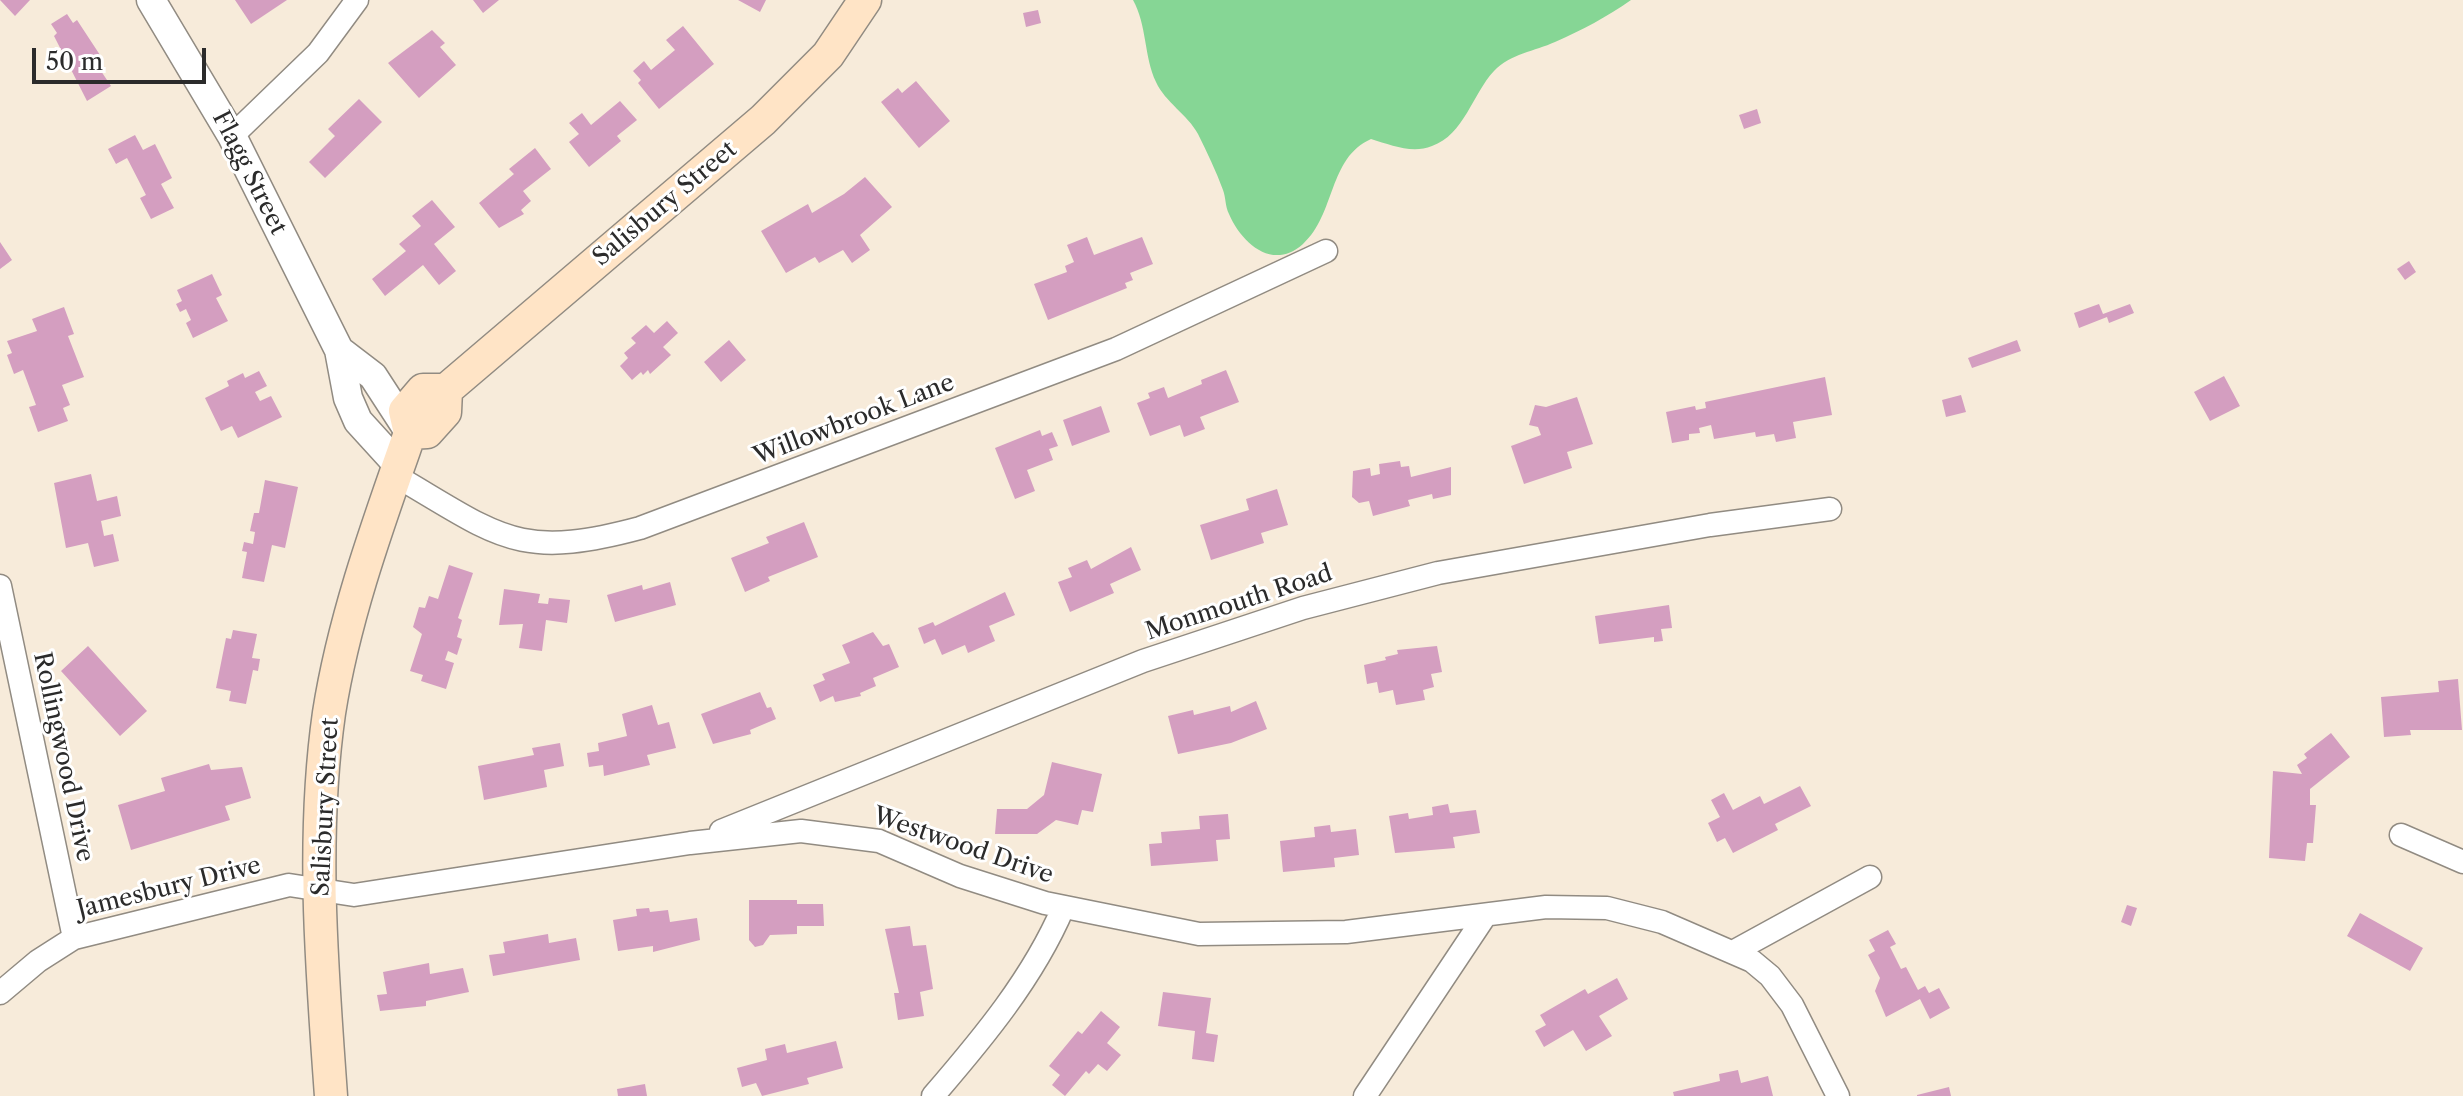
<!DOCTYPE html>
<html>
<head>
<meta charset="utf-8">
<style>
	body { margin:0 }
	#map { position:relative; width:2463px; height:1096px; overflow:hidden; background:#f7ebda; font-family:"Libre Caslon Text",serif }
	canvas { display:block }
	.scale { position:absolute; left:32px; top:48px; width:174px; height:36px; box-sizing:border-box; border:4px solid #2b2b2b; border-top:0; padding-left:10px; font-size:24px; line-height:28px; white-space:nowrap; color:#2b2b2b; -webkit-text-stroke:6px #fff; paint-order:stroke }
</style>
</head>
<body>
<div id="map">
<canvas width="2463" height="1096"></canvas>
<div class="scale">50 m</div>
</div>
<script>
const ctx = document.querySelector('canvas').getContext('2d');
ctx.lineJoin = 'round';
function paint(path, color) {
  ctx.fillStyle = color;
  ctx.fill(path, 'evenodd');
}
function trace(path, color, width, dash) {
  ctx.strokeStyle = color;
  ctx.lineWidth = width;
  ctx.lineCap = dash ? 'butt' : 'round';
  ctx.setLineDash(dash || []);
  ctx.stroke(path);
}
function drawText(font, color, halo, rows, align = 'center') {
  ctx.font = font + ' "Libre Caslon Text",serif';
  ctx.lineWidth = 6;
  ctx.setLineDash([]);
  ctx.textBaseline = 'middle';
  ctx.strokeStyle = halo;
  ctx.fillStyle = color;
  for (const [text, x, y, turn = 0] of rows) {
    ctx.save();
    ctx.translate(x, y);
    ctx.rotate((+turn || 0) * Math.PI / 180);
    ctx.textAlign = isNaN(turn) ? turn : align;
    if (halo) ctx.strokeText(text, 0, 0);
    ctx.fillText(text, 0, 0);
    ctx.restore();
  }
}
const green = new Path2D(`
	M1133 0H1631C1607 17 1582 30 1555 42 1535 51 1510 54 1494 71 1473 93 1464 135 1432 146 1412 154 1391 145 1371 139 1328 158 1336 214 1303 244 1273 271 1242 244 1229 214 1225 206 1226 198 1223 190 1216 171 1207 152 1198 134 1188 115 1165 102 1156 82 1144 57 1147 25 1133 0Z`);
const building = new Path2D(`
	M0 0H30L15 16Z
	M235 0H287L251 24Z
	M473 0H499L483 13Z
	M738 0H766L760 12Z
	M1038 10 1041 23 1026 27 1023 13Z
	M67 14 73 23 77 20 100 55 93 59 111 86 87 101 54 36 57 33 51 24Z
	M683 26 714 64 659 109 638 83 641 80 633 71 644 61 651 70 675 50 666 40Z
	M432 30 445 43 440 47 456 65 419 98 388 63Z
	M916 81 950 121 919 148 881 102 898 88 902 93Z
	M359 99 382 122 325 178 309 162 335 136 328 129Z
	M620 101 637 120 617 136 621 141 589 167 569 142 579 134 569 123 582 113 591 125Z
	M1757 109 1761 123 1744 129 1739 115Z
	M135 135 143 150 155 144 172 178 161 184 174 208 151 219 140 198 146 195 127 158 116 164 108 149Z
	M535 148 551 169 523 191 531 201 521 210 524 214 499 228 479 203 514 174 509 169Z
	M865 177 892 207 860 235 870 250 852 263 843 250 819 263 815 257 786 273 761 231 808 204 812 213 844 194Z
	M432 200 455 227 434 244 456 271 439 285 423 265 385 296 372 279 406 251 399 244 421 226 412 216Z
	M1087 237 1094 255 1142 237 1153 264 1130 273 1133 280 1125 283 1127 288 1048 320 1034 284 1067 272 1065 266 1074 262 1067 245Z
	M0 242 12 260 0 269Z
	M2409 261 2416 272 2405 280 2397 269Z
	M212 274 222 295 216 298 228 321 193 338 186 323 191 320 186 309 180 312 176 304 182 301 177 290Z
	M2099 304 2103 314 2130 304 2134 313 2109 323 2107 317 2079 328 2074 313Z
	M64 307 74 334 68 336 84 377 62 385 70 405 63 408 68 421 38 432 29 407 36 405 23 370 14 374 7 355 12 353 7 341 37 331 32 319Z
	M667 321 678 333 663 347 671 355 650 374 648 370 643 375 641 372 632 380 620 366 628 358 624 353 636 343 631 338 646 325 654 333Z
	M729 340 746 360 721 382 704 362Z
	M2017 340 2021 351 1972 368 1968 358Z
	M1226 370 1239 402 1200 417 1205 429 1184 437 1180 425 1150 436 1137 403 1150 398 1148 393 1164 387 1168 398 1202 384 1201 380Z
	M259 371 267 386 255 392 260 401 271 396 282 417 238 438 232 426 221 431 205 398 229 386 227 381 243 373 245 378Z
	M2224 376 2240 406 2210 421 2194 392Z
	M1825 377 1832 415 1793 422 1796 438 1776 442 1774 434 1756 437 1755 432 1714 439 1711 425 1699 428 1700 433 1689 434V440L1672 443 1666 412 1695 406 1696 410 1706 408 1705 402Z
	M1961 395 1966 412 1946 417 1942 400Z
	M1577 397 1593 444 1567 452 1572 468 1524 484 1511 446 1541 435 1538 427 1529 425 1535 405 1546 407Z
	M1101 406 1110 432 1072 446 1063 420Z
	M1040 430 1042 436 1052 432 1058 446 1049 449 1053 460 1027 470 1035 491 1015 499 995 448Z
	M1400 461 1401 467 1409 466 1411 477 1451 467V495L1433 499 1432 494 1408 500 1410 506 1373 516 1369 501 1359 503 1352 497 1353 471 1370 468 1371 476 1380 474 1379 464Z
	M91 474 97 501 117 496 121 516 101 521 104 536 113 534 119 561 94 567 88 543 66 548 54 483Z
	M265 480 298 487 285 548 272 545 264 582 242 578 247 552 242 551 244 542 253 544 255 532 250 531 254 513H259Z
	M1277 489 1288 525 1261 533 1264 543 1211 560 1200 525 1249 510 1246 499Z
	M804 522 818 557 768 577 770 581 745 592 731 558 769 543 766 537Z
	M1131 547 1141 570 1110 584 1114 593 1070 612 1058 582 1072 577 1068 568 1087 560 1091 569Z
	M449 565 473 573 458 618 462 620 457 637 462 639 457 655 448 651 445 660 454 663 446 689 421 681 423 675 410 671 422 634 413 627 419 607 425 608 429 596 438 599Z
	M670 582 676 605 615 622 607 595 642 585 643 590Z
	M504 589 540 594 538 603 548 604 549 598 570 600 567 623 546 620 542 651 519 648 523 624 499 625Z
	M1005 592 1015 615 989 626 995 641 968 653 965 645 942 655 935 639 924 644 918 628 933 622 935 626Z
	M1669 605 1672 628 1661 629 1663 641 1654 642V637L1599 644 1595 616Z
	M233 630 257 634 252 658 260 659 258 671 253 670 246 704 229 701 231 691 216 688 226 638 231 639Z
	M873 632 883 646 889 644 899 667 873 678 876 686 860 693 861 696 835 702 833 696 820 702 813 685 825 680 822 674 850 663 842 645Z
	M88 646 147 711 120 736 61 671Z
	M1437 646 1442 672 1431 674 1434 687 1423 690 1425 700 1396 705 1393 690 1379 693 1377 682 1367 684 1364 665 1386 660 1385 657 1398 654 1397 650Z
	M2458 679 2462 730H2410L2411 735 2384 737 2381 697 2439 692 2438 681Z
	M760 692 767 708 771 707 776 719 750 730 751 734 713 744 701 714Z
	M1256 701 1267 729 1231 743 1178 754 1168 716 1193 710 1194 715 1230 706 1231 712Z
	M652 705 658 725 669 722 676 748 647 755 650 765 604 776 603 765 589 767 587 753 599 751 598 743 627 736 622 714Z
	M2331 733 2350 757 2310 789V805H2316L2313 843H2307L2305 861 2269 858 2273 771 2302 774 2297 765 2307 758 2304 754Z
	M560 743 564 766 544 770 547 787 484 800 478 766 534 755 532 748Z
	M1052 762 1102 774 1093 812 1082 810 1078 825 1056 820 1037 834H995L997 809H1027L1044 795Z
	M209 764 211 770 242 767 251 798 225 806 230 820 131 850 118 805 165 791 161 778Z
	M1800 786 1811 806 1775 824 1778 830 1733 853 1725 838 1717 842 1708 823 1720 817 1711 800 1724 793 1733 810 1760 796 1764 804Z
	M1448 804 1450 813 1476 810 1480 833 1453 837 1455 848 1395 853 1389 816 1408 813 1409 819 1433 815 1432 807Z
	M1228 814 1230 839 1216 840 1218 861 1151 866 1149 844 1162 843 1161 832 1200 829 1199 816Z
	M1330 825 1331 832 1356 829 1359 855 1334 858 1335 867 1283 872 1280 841 1315 837 1314 827Z
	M749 900H797V904H823L824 926H797V934L770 935 763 945 755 947 749 940Z
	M2127 905 2137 908 2131 926 2121 922Z
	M649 908 650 912 668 910 670 922 697 918 700 940 653 952V946L618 951 613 920 637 916 636 909Z
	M2360 913 2423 948 2410 971 2347 936Z
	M910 926 913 946 926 945 933 989 920 992 924 1016 898 1020 894 993H899L885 929Z
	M1888 930 1896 944 1890 947 1901 969 1906 967 1918 990 1925 986 1929 993 1939 988 1950 1008 1930 1019 1920 999 1886 1017 1875 991 1880 978 1868 955 1875 951 1869 940Z
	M548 934 549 943 576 938 580 960 493 976 489 955 505 953 503 942Z
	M429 963 430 974 463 968 469 992 426 1001V1006L380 1011 377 995 387 994 383 972Z
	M1617 978 1628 999 1599 1016 1612 1036 1586 1051 1573 1030 1544 1047 1535 1031 1546 1025 1540 1015 1585 989 1588 994Z
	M1163 992 1211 998 1206 1033 1218 1035 1214 1062 1192 1059 1195 1031 1158 1026Z
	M1101 1011 1120 1027 1107 1043 1121 1055 1107 1071 1098 1064 1089 1074 1086 1071 1065 1096 1052 1085 1060 1075 1049 1066 1078 1031 1082 1034Z
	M836 1041 843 1068 807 1078 809 1084 762 1096 756 1083 742 1087 737 1068 767 1060 765 1049 785 1044 787 1053Z
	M1738 1070 1741 1083 1768 1076 1773 1096H1674L1673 1092 1720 1081 1719 1074Z
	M645 1084 647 1096H618L617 1089Z
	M1949 1087 1951 1096H1917V1095Z`);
const minor = new Path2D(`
	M232 136 318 53 357 0
	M396 476C499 536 517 561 640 528L1116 349 1326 251
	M0 586 74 938
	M721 831 1143 661 1303 608 1438 573 1710 525 1830 509
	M2401 835 2463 862
	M1733 952 1870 877
	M0 993 38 961 74 938 289 885 354 895 690 843 801 831 879 841 960 876 1045 903 1199 934 1346 932 1546 907 1607 908 1662 922 1752 961 1770 976 1792 1005 1838 1096
	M933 1096C983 1038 1033 978 1063 908
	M1365 1096 1485 916`);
const tertiary = new Path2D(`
	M151 0 232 136 339 350 348 398 358 421 399 466
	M339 350 373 376 410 433`);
const secondary = new Path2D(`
	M446 390 445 412 427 432 410 433 405 411 423 390H446L763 120 828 55 865 0
	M331 1096C322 970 311 839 329 713 344 617 378 524 410 433`);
const streetNames = [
	["Flagg Street",249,173,63],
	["Salisbury Street",665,204,-40],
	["Willowbrook Lane",854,420,-21],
	["Monmouth Road",1239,603,-18],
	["Rollingwood Drive",63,757,78],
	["Salisbury Street",326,807,-87],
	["Westwood Drive",963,846,19],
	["Jamesbury Drive",169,888,-14]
];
paint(green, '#86d695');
paint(building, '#d49ec0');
trace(minor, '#918b82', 25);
trace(tertiary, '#918b82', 31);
trace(secondary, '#918b82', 35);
trace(minor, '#fff', 22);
trace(tertiary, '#fff', 28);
trace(secondary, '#ffe4c6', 32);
drawText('24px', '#2b2b2b', '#fff', streetNames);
</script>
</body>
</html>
